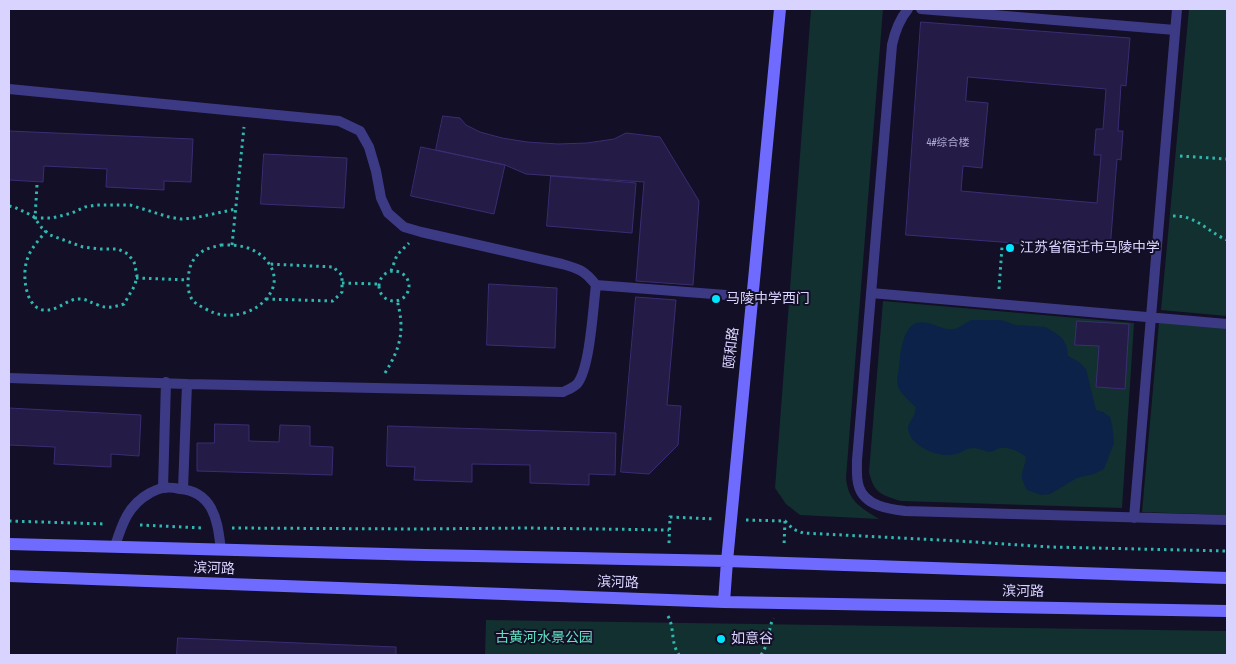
<!DOCTYPE html>
<html>
<head>
<meta charset="utf-8">
<style>
	body { margin:0 }
	#map { position:relative; width:1236px; height:664px; overflow:hidden; background:#130f26; font-family:"Archivo Narrow",sans-serif }
	canvas { display:block }
	.frame { position:absolute; inset:0; border:10px solid #d9d4ff; pointer-events:none }
</style>
</head>
<body>
<div id="map">
<canvas width="1236" height="664"></canvas>
<div class="frame"></div>
</div>
<script>
const ctx = document.querySelector('canvas').getContext('2d');
ctx.lineJoin = 'round';
function paint(path, color) {
  ctx.fillStyle = color;
  ctx.fill(path, 'evenodd');
}
function trace(path, color, width, dash) {
  ctx.strokeStyle = color;
  ctx.lineWidth = width;
  ctx.lineCap = dash ? 'butt' : 'round';
  ctx.setLineDash(dash || []);
  ctx.stroke(path);
}
function drawText(font, color, halo, rows, align = 'center') {
  ctx.font = font + ' "Archivo Narrow","Noto Sans SC",sans-serif';
  ctx.lineWidth = 4;
  ctx.setLineDash([]);
  ctx.textBaseline = 'middle';
  ctx.strokeStyle = halo;
  ctx.fillStyle = color;
  for (const [text, x, y, turn = 0] of rows) {
    ctx.save();
    ctx.translate(x, y);
    ctx.rotate((+turn || 0) * Math.PI / 180);
    ctx.textAlign = isNaN(turn) ? turn : align;
    if (halo) ctx.strokeText(text, 0, 0);
    ctx.fillText(text, 0, 0);
    ctx.restore();
  }
}
const green = new Path2D(`
	M811 9H883L846 478C848 501 860 507 879 519L800 515 786 504 775 488Z
	M1189 9H1227V316L1161 310Z
	M883 301 1134 323 1122 508 901 501C882 495 874 494 869 472Z
	M1159 322 1227 328V515L1142 512Z
	M486 620 1227 631V655H485Z`);
const water = new Path2D(`
	M971 320H1001L1016 325 1046 327 1057 334 1063 339 1067 347 1068 356 1079 362 1086 369 1096 410 1103 412 1110 417 1112 424 1114 443 1104 469 1094 474 1077 478 1050 494 1041 495 1027 490C1017 471 1024 475 1026 457 1018 451 1010 447 1000 448 996 449 994 452 989 452 984 451 979 448 974 448 966 448 963 452 956 454 941 459 910 447 908 429 908 423 912 420 914 415 915 415 915 408 916 408 910 401 902 395 898 387 896 381 898 374 899 368 900 355 902 329 916 323 930 319 941 331 954 329 960 328 965 323 971 320Z`);
const building = new Path2D(`
	M921 22 1130 38 1126 86 1121 85 1118 131H1123L1121 160 1117 159 1110 250 906 235ZM968 77 1106 89 1103 129H1096L1094 155H1101L1097 203 961 191 963 166 982 168 988 103 966 101Z
	M443 116 460 118 466 125 480 132 502 138 527 142 558 144 587 143 614 139 626 133 660 137 699 201 693 285 636 281 644 182 526 174 505 165 436 150Z
	M9 131 193 139 191 182 164 181V190L106 187 107 169 44 166 43 182 9 180Z
	M421 147 505 165 494 214 411 196Z
	M264 154 347 158 344 208 261 204Z
	M551 176 636 183 632 233 547 226Z
	M489 284 557 288 555 348 487 345Z
	M636 297 676 300 667 405 681 406 678 445 649 474 621 472Z
	M1077 321 1129 324 1125 389 1096 387 1099 346 1075 345Z
	M9 408 141 415 139 456 111 454V467L54 464 55 447 9 445Z
	M215 424 249 425V441L279 442 280 425 310 426V446L333 447 332 475 197 471V443H214Z
	M388 426 616 433 615 475 589 474V485L530 483V465L472 464V482L414 480 415 467 387 466Z
	M178 638 396 647V655H177Z`);
const path = new Path2D(`
	M1180 156 1227 159
	M37 185 35 218H52L72 213 85 207 96 205H130L169 217 181 219 194 218 236 209
	M9 206 14 207 33 216 42 228 50 235 83 247 101 249H118L128 254 134 262 137 275 135 285 124 304C114 307 107 309 98 305 91 303 87 299 80 299 67 298 58 312 43 310 25 307 22 274 27 260 30 249 39 240 46 231
	M1173 216C1196 215 1208 232 1227 240
	M221 245C230 245 239 245 248 248 270 256 284 279 266 299 260 306 253 310 244 313 228 317 218 316 204 308 198 305 192 302 190 295 187 288 188 279 189 272 190 265 194 257 200 253 206 248 214 247 221 245Z
	M232 245 244 127
	M391 271 397 255 409 243
	M379 286a15 15 0 1 1 30 0a15 15 0 1 1-30 0Z
	M136 278 188 280
	M342 283 379 284
	M999 289 1002 247
	M266 299 333 301 342 292V275L337 271 334 267 269 264
	M385 373C401 347 405 330 397 300
	M746 520 785 521 784 546
	M9 521 106 524
	M785 521 793 529 803 533 959 541 1050 547 1227 551
	M140 525 203 528
	M232 528 417 529 527 528 669 530
	M669 543 670 517 715 519
	M668 616C675 629 670 641 679 655
	M761 655C769 644 768 631 773 618`);
const lane = new Path2D(`
	M908 9C899 20 895 31 892 45L857 460C857 469 856 479 859 487 865 506 889 509 905 511L1227 520
	M921 9 1175 30
	M9 89 339 121 360 131 369 147 376 171 381 198 388 213 404 227 421 232 562 264C580 269 585 271 596 285L752 297
	M871 293 1227 324
	M9 378 187 384 563 392C567 390 573 388 577 384 590 369 593 308 596 285
	M163 488 166 382
	M183 489 187 384
	M1134 518 1177 9
	M115 546C122 524 128 505 150 493 154 491 159 488 164 488 169 487 175 488 180 489 194 490 204 496 211 508 218 521 219 535 221 550`);
const secondary = new Path2D(`
	M9 544 425 555 727 561 1227 578
	M9 576 724 602 1227 611
	M724 602 727 561 780 9`);
const markers = [
	[1010,248,5,"#00e5ff"],
	[716,299,5,"#00e5ff"],
	[721,639,5,"#00e5ff"]
];
const numberNames = [
	["4#综合楼",948,143]
];
const poiNames = [
	["江苏省宿迁市马陵中学",1020,248],
	["马陵中学西门",726,299],
	["如意谷",731,639]
];
const streetNames = [
	["颐和路",732,348,-84],
	["滨河路",214,569,2],
	["滨河路",618,583,2],
	["滨河路",1023,592,1]
];
const parkNames = [
	["古黄河水景公园",544,638]
];
paint(green, '#12302f');
paint(water, '#0c2248');
paint(building, '#241b47');
trace(building, '#3b2d73', 1);
trace(path, '#2fb8b0', 3, [2.5, 4]);
trace(lane, '#3d3a85', 10);
trace(secondary, '#6f6bff', 12);
for (const [x, y, r, color] of markers) {
  const dot = new Path2D();
  dot.arc(x, y, r, 0, 2 * Math.PI);
  ctx.fillStyle = color;
  ctx.fill(dot);
  trace(dot, '#130f26', 2);
}
drawText('11px', '#aca6d1', null, numberNames);
drawText('14px', '#d9d4ff', '#130f26', poiNames, 'left');
drawText('14px', '#d9d4ff', '#130f26', streetNames);
drawText('14px', '#5fe0c0', '#130f26', parkNames);
</script>
</body>
</html>
